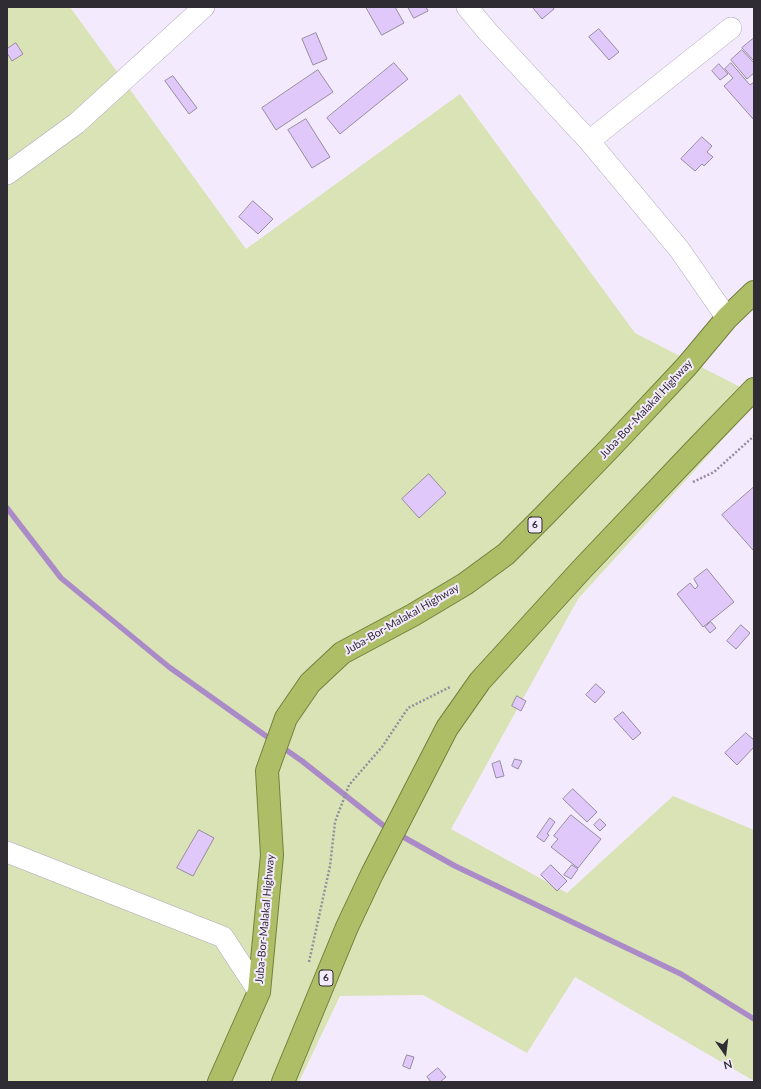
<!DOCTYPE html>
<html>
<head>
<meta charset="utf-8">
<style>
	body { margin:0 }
	#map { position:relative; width:761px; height:1089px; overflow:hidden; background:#f4eafe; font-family:Lato,sans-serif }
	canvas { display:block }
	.frame { position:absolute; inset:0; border:8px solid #302c34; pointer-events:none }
	.north { position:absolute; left:705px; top:1033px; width:40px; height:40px; -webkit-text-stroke:3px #f4eafe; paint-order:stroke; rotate:166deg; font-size:11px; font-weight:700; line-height:16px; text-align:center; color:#302c34 }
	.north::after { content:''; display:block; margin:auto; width:14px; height:18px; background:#302c34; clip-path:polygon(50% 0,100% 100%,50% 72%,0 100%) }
</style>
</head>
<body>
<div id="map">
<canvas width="761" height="1089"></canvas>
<div class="frame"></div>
<div class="north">N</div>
</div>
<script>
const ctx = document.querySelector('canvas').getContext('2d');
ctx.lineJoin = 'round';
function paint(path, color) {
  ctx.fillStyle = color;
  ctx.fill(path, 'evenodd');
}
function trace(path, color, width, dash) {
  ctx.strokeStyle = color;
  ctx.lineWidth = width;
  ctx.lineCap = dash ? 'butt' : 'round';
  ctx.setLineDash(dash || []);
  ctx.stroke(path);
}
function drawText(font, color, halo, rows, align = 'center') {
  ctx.font = font + ' Lato,sans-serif';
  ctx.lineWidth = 4;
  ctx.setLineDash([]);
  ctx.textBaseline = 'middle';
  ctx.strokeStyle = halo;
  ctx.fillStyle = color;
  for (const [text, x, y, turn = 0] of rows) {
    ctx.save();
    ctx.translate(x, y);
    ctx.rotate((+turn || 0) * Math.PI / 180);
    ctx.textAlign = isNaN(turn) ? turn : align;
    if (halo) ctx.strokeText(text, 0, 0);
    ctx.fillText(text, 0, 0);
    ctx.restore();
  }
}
const green = new Path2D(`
	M7 7H70L246 249 460 94 635 333 754 394V405L578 599 451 829 567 893 673 796 754 830V1081L575 977 527 1053 423 995 340 996 299 1082H7Z`);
const stream = new Path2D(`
	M7 508 61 578 169 667 273 741
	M282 747 302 761 384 826 390 830
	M398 834 455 866 681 974 754 1019`);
const building = new Path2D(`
	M366 7H395L404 23 382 35Z
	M408 7H426L428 11 414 18Z
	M535 7H553L554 9 542 19 533 8Z
	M599 29 619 52 609 60 589 37Z
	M316 33 327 59 313 65 302 39Z
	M754 38V61L742 48Z
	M16 43 23 54 12 61 7 53V49Z
	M742 50 754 63V73L747 79 731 60Z
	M394 63 408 79 340 134 327 118Z
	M731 63 750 85 754 82V120L724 86 733 78 725 69Z
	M719 64 728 74 720 80 712 71Z
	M318 70 333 92 276 130 262 108Z
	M173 76 197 108 189 114 165 81Z
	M306 119 330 157 312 168 288 130Z
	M702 137 712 146 707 152 713 157 704 166 702 164 695 171 681 159Z
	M253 201 273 219 258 234 239 217Z
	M429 474 446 493 419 518 402 499Z
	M754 487V550H753L722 515Z
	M707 569 734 602 703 627 677 594 690 583 695 589 698 586 694 579Z
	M711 622 716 628 710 633 705 627Z
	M741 625 750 633 736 649 727 641Z
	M596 684 605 692 595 703 586 695Z
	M517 696 526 701 521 711 512 706Z
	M623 712 641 733 633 740 614 719Z
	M746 733 754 740V747L737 765 725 753Z
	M515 759 522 761 518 769 512 766Z
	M500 761 504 776 496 778 492 764Z
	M573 789 597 812 587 822 563 799Z
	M571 815 601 839 578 868 551 847 558 839 554 836Z
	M550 818 555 822 547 834 549 835 544 842 537 837Z
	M600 819 606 825 600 831 594 825Z
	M199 830 214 838 193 876 177 868Z
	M551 865 567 881 557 891 541 875Z
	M572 865 578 869 571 879 564 875Z
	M407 1055 414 1057 410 1069 403 1066Z
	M438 1068 446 1077 440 1082H431L427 1077Z`);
const path = new Path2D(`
	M693 482 714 472 754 436
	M309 962 330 866 335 822 349 785 382 747 408 708 450 687`);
const minor = new Path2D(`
	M467 7 487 31 589 141 679 249 727 318
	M589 141 731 28
	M7 174 77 123 204 7
	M7 852 223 937 259 992`);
const trunk = new Path2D(`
	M219 1082 259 992 272 855 267 771 286 718 310 683 342 653 413 615 465 584 506 554 545 515 609 449 686 367 727 318 754 292
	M283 1082 347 927 372 874 447 728 480 681 582 569 694 451 754 389`);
const shields = [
	[535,525,14],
	[326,978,14]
];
const shieldNames = [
	["6",535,525],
	["6",326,978]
];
const streetNames = [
	["Juba-Bor-Malakal Highway",646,409,-47],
	["Juba-Bor-Malakal Highway",402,619,-30],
	["Juba-Bor-Malakal Highway",265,919,-85]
];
paint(green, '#d9e3b6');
trace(stream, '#aa8bc7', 5.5);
paint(building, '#e1c8fa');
trace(building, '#958c9e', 1);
trace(minor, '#afa6b8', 22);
trace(trunk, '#75803c', 24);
trace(path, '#958e9c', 2.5, [2, 2]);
trace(minor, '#fff', 21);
trace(trunk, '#aebe67', 22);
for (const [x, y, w] of shields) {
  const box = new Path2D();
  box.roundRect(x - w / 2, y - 8, w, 16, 3);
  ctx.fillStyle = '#f4eafe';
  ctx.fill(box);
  trace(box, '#302c34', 1);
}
drawText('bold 10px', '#302c34', null, shieldNames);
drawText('11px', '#302c34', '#f4eafe', streetNames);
</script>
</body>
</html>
